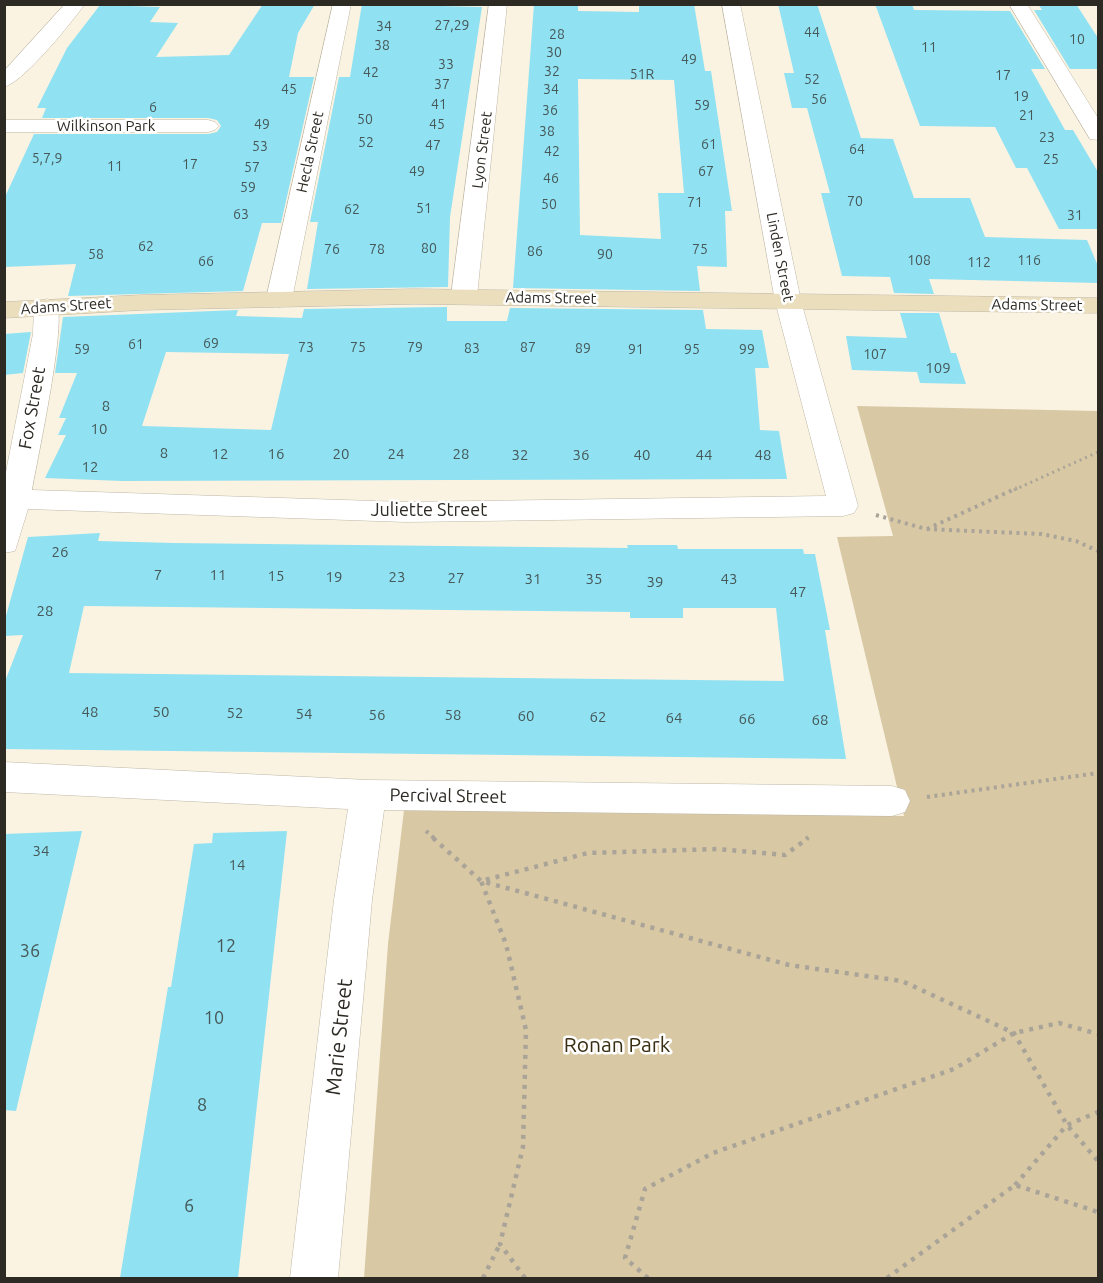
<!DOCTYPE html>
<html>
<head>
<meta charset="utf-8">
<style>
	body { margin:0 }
	#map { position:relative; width:1103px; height:1283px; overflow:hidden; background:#faf3e2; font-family:Ubuntu,sans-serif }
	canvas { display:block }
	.frame { position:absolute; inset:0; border:6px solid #2d2a24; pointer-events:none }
</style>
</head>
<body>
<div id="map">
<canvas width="1103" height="1283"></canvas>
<div class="frame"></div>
</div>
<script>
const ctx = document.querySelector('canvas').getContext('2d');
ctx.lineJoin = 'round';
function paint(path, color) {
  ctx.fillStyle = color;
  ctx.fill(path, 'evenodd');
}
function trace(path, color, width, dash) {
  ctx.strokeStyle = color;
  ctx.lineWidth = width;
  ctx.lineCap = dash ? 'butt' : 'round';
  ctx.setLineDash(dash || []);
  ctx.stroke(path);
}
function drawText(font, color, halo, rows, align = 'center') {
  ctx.font = font + ' Ubuntu,sans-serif';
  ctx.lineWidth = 5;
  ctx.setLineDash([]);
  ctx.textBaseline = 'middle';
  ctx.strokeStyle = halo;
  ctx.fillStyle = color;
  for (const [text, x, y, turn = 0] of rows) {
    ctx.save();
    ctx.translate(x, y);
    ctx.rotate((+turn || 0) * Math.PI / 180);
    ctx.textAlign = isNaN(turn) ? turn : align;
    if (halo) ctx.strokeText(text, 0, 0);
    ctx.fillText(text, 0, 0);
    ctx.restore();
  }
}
const green = new Path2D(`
	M857 406 1098 411V1278H364L388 944 404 810 904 816 837 537 893 536Z`);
const building = new Path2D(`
	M263 4H315L298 33 289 77H314L281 223H262L243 291 68 296 76 264 4 267V199L34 134H208L217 132 221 126 217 120 208 118H42L46 108H37L67 48 100 5 160 7 150 22 178 23 156 57 229 55Z
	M362 4 482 7 450 217 448 287 307 289 318 222H310L339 77H350Z
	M534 4H578V11L639 12V4H694L705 71H711L732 211H725L727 267 697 266 700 291 513 288ZM578 79 674 80 684 193H658L661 239 580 235Z
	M778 4H817L861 138 893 139 914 198H970L985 237 1087 240 1098 266V283L929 279 934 294 894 293 890 277 842 276 821 193H830L807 108H792L784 73H794Z
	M875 4H912L914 10 1010 11 1045 69H1031L1065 130H1073L1098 172V229H1059L1027 168H1016L995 127 920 126Z
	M1038 4H1076L1098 38V69H1070L1034 10H1042Z
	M447 307V321H507L510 308 703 310 706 329 762 330 769 368H755L760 430 779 431 787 479 123 481 45 478 66 435H58L66 418H59L77 373H55L63 317 238 310 236 316 302 318 304 309ZM166 352 289 354 271 430 142 426Z
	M900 313H939L951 353H956L966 384 920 383 917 372 852 370 846 336 907 338Z
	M31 332 23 373 4 375V334Z
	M100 533 98 541 174 543 628 548 627 545H677L678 549H803L804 554H815L830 630H825L846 759 4 749V684L23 635 4 636V623L28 537ZM84 606 630 612V618H683V608H776L784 681 69 673Z
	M82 831 16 1111 4 1110V834Z
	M287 831 238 1278H120L168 987H171L194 844 212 843 213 833Z`);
const pathFar2 = new Path2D(`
	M1014 490 1098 452`);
const pathFar1 = new Path2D(`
	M876 515 926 529 1041 534 1076 541 1098 551
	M927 529 1017 488
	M927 797 1098 773
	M426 831 435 839
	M806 839 810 836`);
const path = new Path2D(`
	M433 838 481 881 789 965 902 981 1014 1033 1067 1125 1098 1161
	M1015 1185 1067 1125 1098 1112
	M483 1278 500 1244
	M525 1278 500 1244 523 1147 526 1030 506 944 481 881 588 853 718 849 785 855 808 838
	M648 1278 625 1258 645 1189 713 1153 954 1069 1014 1033 1059 1023 1098 1034
	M887 1278 1015 1185 1098 1212`);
const minor = new Path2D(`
	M65 4H85C71 23 24 82 4 87V71Z
	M333 4H351L292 299 288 304 279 307 270 304 266 299Z
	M489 4H507L477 296 473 301 464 304 455 301 451 296Z
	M722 4H740L801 301 858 506 854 513 843 516 406 522 28 509 15 551 4 553V482L33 334 34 307 38 302 47 299 56 302C68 319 37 460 32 490L406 502 826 496 775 301Z
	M1009 4H1027L1098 118V140L1090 139Z
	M4 120H208L215 122 219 126 215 130 208 132H4Z
	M4 762 368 780 892 786 905 790 910 801 905 812 892 816 384 810 372 900 338 1278H290L334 900 348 809 4 792Z`);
const secondary = new Path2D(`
	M414 289 1098 298V313L414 304 141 310 4 318V302L141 295Z`);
const farNumbernames = [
	["27,29",452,25],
	["34",384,26],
	["44",812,32],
	["28",557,34],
	["10",1077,39],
	["38",382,45],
	["11",929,47],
	["30",554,52],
	["49",689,59],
	["33",446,64],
	["32",552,71],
	["42",371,72],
	["51R",642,74],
	["17",1003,75],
	["52",812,79],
	["37",442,84],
	["45",289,89],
	["34",551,89],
	["19",1021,96],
	["56",819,99],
	["41",439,104],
	["59",702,105],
	["6",153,107],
	["36",550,110],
	["21",1027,115],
	["50",365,119],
	["49",262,124],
	["45",437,124],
	["38",547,131],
	["23",1047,137],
	["52",366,142],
	["61",709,144],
	["47",433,145],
	["53",260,146],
	["64",857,149],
	["42",552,151],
	["5,7,9",47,158],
	["25",1051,159],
	["17",190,164],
	["11",115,166],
	["57",252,167],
	["49",417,171],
	["67",706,171],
	["46",551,178],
	["59",248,187],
	["70",855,201],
	["71",695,202],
	["50",549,204],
	["51",424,208],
	["62",352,209],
	["63",241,214],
	["31",1075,215],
	["62",146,246],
	["80",429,248],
	["76",332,249],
	["78",377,249],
	["75",700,249],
	["86",535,251],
	["58",96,254],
	["90",605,254],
	["108",919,260],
	["116",1029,260],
	["66",206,261],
	["112",979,262],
	["69",211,343],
	["61",136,344],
	["73",306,347],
	["75",358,347],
	["79",415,347],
	["87",528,347],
	["83",472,348],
	["89",583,348],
	["59",82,349],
	["91",636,349],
	["95",692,349],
	["99",747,349],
	["107",875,354]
];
const farStreetnames = [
	["Wilkinson Park",106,126],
	["Lyon Street",482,150,-83],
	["Hecla Street",310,152,-78],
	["Linden Street",780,257,79],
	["Adams Street",551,298,1],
	["Adams Street",1037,305,1],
	["Adams Street",66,306,-4]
];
const numberNames = [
	["109",938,368],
	["8",106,406],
	["10",99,429],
	["8",164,453],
	["12",220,454],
	["16",276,454],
	["20",341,454],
	["24",396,454],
	["28",461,454],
	["32",520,455],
	["36",581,455],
	["40",642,455],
	["44",704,455],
	["48",763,455],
	["12",90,467],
	["26",60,552],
	["7",158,575],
	["11",218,575],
	["15",276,576],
	["19",334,577],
	["23",397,577],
	["27",456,578],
	["31",533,579],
	["35",594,579],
	["43",729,579],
	["39",655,582],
	["47",798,592],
	["28",45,611],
	["48",90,712],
	["50",161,712],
	["52",235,713],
	["54",304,714],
	["56",377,715],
	["58",453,715],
	["60",526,716],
	["62",598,717],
	["64",674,718],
	["66",747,719],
	["68",820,720],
	["34",41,851],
	["14",237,865]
];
const streetNames = [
	["Fox Street",32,408,-80],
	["Juliette Street",429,510],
	["Percival Street",448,796,1]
];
const nearNumbernames = [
	["12",226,946],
	["36",30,951],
	["10",214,1018],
	["8",202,1105],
	["6",189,1206]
];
const nearStreetnames = [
	["Marie Street",339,1037,-84]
];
const nearParknames = [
	["Ronan Park",617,1045]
];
paint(green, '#d8c8a4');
paint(building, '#90e1f2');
trace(minor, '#beb7a7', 1);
trace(secondary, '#beb7a7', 1);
trace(pathFar2, '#aaa498', 3, [2, 4]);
trace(pathFar1, '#aaa498', 4, [3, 4.5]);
trace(path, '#aaa498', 4.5, [4, 6]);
paint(minor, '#fff');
paint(secondary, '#ebdebd');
drawText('14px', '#465858', null, farNumbernames);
drawText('15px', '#2d2a24', '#fff', farStreetnames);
drawText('15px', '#465858', null, numberNames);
drawText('18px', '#2d2a24', '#fff', streetNames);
drawText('18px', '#465858', null, nearNumbernames);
drawText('21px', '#2d2a24', '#fff', nearStreetnames);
drawText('21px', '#392d12', '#fff', nearParknames);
</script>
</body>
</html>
